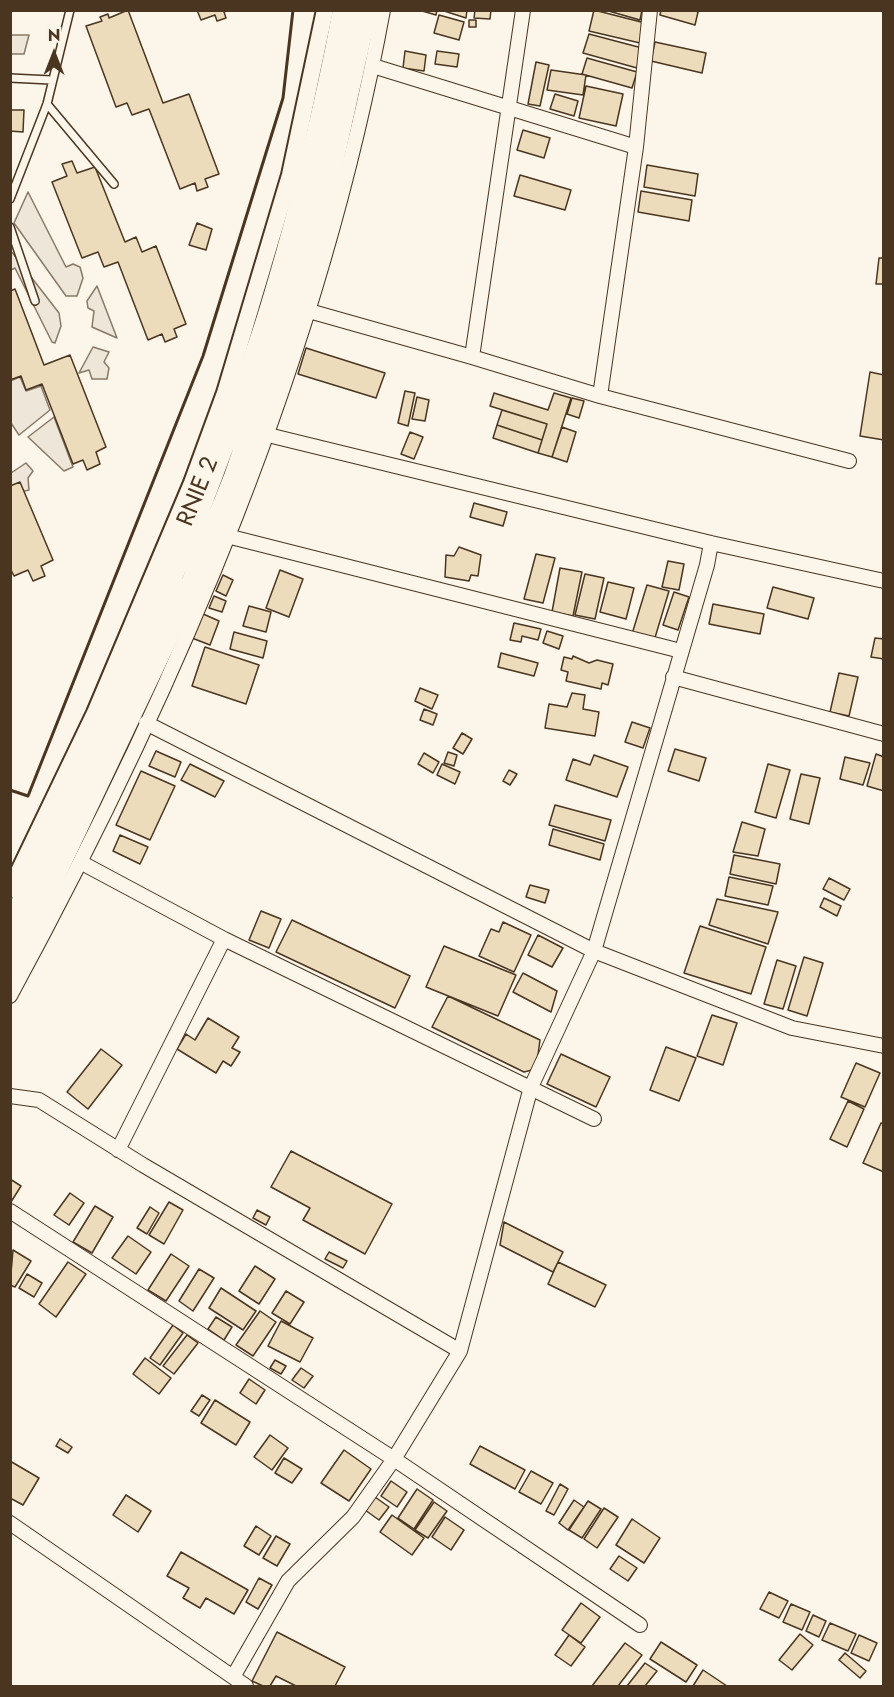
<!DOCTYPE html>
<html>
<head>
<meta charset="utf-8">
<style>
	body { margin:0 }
	#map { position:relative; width:894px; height:1697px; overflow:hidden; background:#fbf6e9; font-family:Jost,sans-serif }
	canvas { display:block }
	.frame { position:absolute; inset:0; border:12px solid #4a3520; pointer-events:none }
	.north { position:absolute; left:24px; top:24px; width:60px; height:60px; -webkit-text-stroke:4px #fbf6e9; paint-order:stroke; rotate:0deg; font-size:16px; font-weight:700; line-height:24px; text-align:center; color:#4a3520 }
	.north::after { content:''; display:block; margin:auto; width:21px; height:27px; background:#4a3520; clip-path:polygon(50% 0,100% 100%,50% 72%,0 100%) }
</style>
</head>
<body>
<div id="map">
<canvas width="894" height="1697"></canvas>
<div class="frame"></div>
<div class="north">N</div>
</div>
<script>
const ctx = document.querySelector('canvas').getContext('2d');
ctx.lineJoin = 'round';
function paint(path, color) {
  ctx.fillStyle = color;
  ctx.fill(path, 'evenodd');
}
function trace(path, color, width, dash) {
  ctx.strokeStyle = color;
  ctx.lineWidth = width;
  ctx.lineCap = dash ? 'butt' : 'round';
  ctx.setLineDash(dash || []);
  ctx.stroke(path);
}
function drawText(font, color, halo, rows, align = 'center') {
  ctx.font = font + ' Jost,sans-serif';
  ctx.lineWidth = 4.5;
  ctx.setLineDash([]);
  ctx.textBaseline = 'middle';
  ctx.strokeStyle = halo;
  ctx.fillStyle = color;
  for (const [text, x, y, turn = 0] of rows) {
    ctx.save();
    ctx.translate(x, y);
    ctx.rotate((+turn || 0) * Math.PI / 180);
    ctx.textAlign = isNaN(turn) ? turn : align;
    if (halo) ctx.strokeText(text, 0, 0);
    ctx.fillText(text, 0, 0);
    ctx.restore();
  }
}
const green = new Path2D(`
	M11 35H29L24 54H11Z
	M28 192 66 267 73 264 80 267 83 278 77 296H66L14 223Z
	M11 251 59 313 61 326 55 343 52 342 15 268 11 270Z
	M97 286 117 338 92 327 94 311 88 308 87 301Z
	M93 347 109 352 104 362 109 368 107 379H92L89 370 79 373Z
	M20 377 26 391 41 386 50 410 19 435 11 423 10 381Z
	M54 417 73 467 64 471 28 437Z
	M26 463 33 471 28 478 29 490 11 494V473Z`);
const building = new Path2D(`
	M128 10 163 103 189 94 219 174 205 179 208 187 197 191 195 183 180 189 149 109 132 115 127 103 116 107 86 26 102 21 100 17 108 14 109 18Z
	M197 10H228L224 12 226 18 217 21 215 15 201 20Z
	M419 10H437L436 15Z
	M441 10H467L466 18Z
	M475 10H491L490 19 474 18Z
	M594 10 645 23 640 43 589 31Z
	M605 10H642L640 20Z
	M661 10H694L698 12 695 25 660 15Z
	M439 15 464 22 459 40 434 33Z
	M469 20H476V27H469Z
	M589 34 642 48 637 68 583 53Z
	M655 42 706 53 702 73 651 61Z
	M405 51 426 55 424 71 403 68Z
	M437 51 459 54 457 67 435 64Z
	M587 58 637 72 632 88 582 74Z
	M536 62 549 65 540 106 528 104Z
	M551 70 586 75 583 95 547 90Z
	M586 86 623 94 616 126 579 118Z
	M555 94 578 101 574 116 550 109Z
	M10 110H24L23 132 10 131Z
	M523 130 550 138 544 158 517 150Z
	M72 161 77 173 95 167 125 242 136 237 142 252 156 246 186 324 174 329 177 337 165 342 162 334 148 340 118 262 104 267 98 252 82 258 52 182 67 176 62 164Z
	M647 165 698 174 695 196 644 187Z
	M520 175 571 190 565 210 514 196Z
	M641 191 692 200 689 221 638 212Z
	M197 223 212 229 206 250 189 245Z
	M879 258H884V284H876Z
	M15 289 44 365 70 355 106 447 96 452 100 464 87 470 83 460 73 464 42 384 26 390 21 376 10 380V291Z
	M306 348 385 373 376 398 298 374Z
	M870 372 884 375V440L860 436Z
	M405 391 415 393 408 426 398 423Z
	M494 393 548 410 554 393 571 398 552 457 538 453 547 424 490 406Z
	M417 397 429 400 425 421 412 419Z
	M572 398 584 401 579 418 567 414Z
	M502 410 547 424 542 440 497 425Z
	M497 425 542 440 538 453 493 438Z
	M562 427 576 432 567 462 552 457Z
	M410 432 423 437 414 459 401 454Z
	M20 482 53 560 41 566 45 576 33 581 28 570 14 576 10 568V486Z
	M474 503 507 512 503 526 470 517Z
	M459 547 481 555 478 576 471 575 469 581 445 577 446 555 454 556Z
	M536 554 555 558 543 603 524 599Z
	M668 561 684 564 679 590 662 587Z
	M560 568 582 572 573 616 552 612Z
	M280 570 303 579 289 617 266 608Z
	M585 574 604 578 595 619 575 615Z
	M223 575 233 580 226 596 216 591Z
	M608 582 634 588 626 619 600 612Z
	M647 585 669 591 654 641 632 634Z
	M773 587 814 598 808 619 767 608Z
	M674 592 689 597 678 630 663 625Z
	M214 596 226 601 222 612 209 608Z
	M713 604 764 614 760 634 709 624Z
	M249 606 271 612 266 632 243 626Z
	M201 613 219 621 210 645 192 638Z
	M514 623 541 629 538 640 522 636 521 642 510 640Z
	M547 631 563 636 559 649 543 643Z
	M234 632 267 641 263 658 230 649Z
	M875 638 884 639V659L871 657Z
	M205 647 259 665 246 704 192 686Z
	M501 653 538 663 534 676 498 667Z
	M573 656 589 663 597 660 613 664 608 685 602 683 601 689 566 681 568 672 561 670 564 657 572 659Z
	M839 673 858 677 849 716 830 712Z
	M420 688 438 695 432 709 415 701Z
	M572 693 585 695 583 709 599 712 595 736 545 728 549 704 567 707Z
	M424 709 437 714 433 725 420 720Z
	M632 722 650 728 643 748 625 742Z
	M462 733 472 739 463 754 453 748Z
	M675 749 706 758 699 781 668 771Z
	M156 751 181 762 175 777 149 766Z
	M448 752 457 755 454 766 444 763Z
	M424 753 439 762 433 773 418 764Z
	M876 754 884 757V791L867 786Z
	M594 755 628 767 617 797 566 780 573 759 590 765Z
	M845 757 870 763 863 785 840 779Z
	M190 764 224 781 215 797 181 780Z
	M442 764 460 772 455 784 437 775Z
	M768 764 790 770 776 818 755 812Z
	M509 770 517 774 510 785 503 781Z
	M141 771 175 786 150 840 116 825Z
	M801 774 820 778 809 824 790 819Z
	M555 805 611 820 605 841 549 825Z
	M742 822 765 829 758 856 733 852Z
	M553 829 604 844 600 860 549 845Z
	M120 835 148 847 140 864 113 851Z
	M734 855 780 864 776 884 730 874Z
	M729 877 773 886 768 905 725 896Z
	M829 878 850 889 844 900 823 889Z
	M530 885 549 890 545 903 526 897Z
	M824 898 841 906 837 916 820 907Z
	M717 899 778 912 768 944 709 925Z
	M261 911 281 919 269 948 249 940Z
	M292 920 410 976 395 1008 276 952Z
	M503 922 531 935 514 972 479 956 491 929 499 932Z
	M700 926 766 947 751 994 684 973Z
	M538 935 563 948 552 967 528 955Z
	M444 946 516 975 498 1016 426 987Z
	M804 957 823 963 807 1016 788 1010Z
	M777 960 796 966 783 1009 764 1004Z
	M523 973 557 991 551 1012 513 992Z
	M448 996 540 1040 536 1069 524 1072 432 1027Z
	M712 1015 737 1023 723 1065 697 1056Z
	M208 1018 239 1037 232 1048 240 1052 231 1066 223 1061 216 1073 177 1049 186 1034 195 1040Z
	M666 1047 696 1058 679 1101 650 1090Z
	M101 1049 122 1065 88 1109 67 1092Z
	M561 1054 610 1077 596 1107 547 1084Z
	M856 1063 880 1073 865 1107 841 1097Z
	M848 1101 864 1109 847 1147 830 1139Z
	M881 1123 884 1124V1172L863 1163Z
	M291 1151 392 1204 365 1254 303 1220 310 1208 271 1187Z
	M10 1179 21 1186 11 1202 10 1201Z
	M70 1193 84 1203 69 1225 54 1215Z
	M169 1202 183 1210 164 1244 149 1235Z
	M95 1206 113 1217 92 1253 73 1242Z
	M150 1207 159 1213 147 1234 137 1228Z
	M257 1210 270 1217 266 1225 253 1218Z
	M504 1222 563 1252 553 1272 500 1245Z
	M128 1236 151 1252 136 1274 112 1258Z
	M13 1250 31 1261 15 1287 10 1285Z
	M329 1252 347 1261 343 1268 325 1259Z
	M171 1254 189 1266 166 1301 148 1290Z
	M68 1262 86 1274 56 1317 39 1304Z
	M558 1262 606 1285 595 1307 548 1284Z
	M255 1266 275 1279 259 1304 239 1291Z
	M199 1269 214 1278 193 1311 179 1301Z
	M27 1274 42 1283 34 1297 19 1288Z
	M221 1288 256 1311 243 1330 209 1308Z
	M286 1291 304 1302 290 1324 272 1313Z
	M260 1311 276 1322 253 1356 236 1345Z
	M216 1317 232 1327 224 1340 208 1329Z
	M281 1321 313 1338 300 1362 268 1346Z
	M173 1325 183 1333 160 1365 150 1358Z
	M187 1335 198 1343 174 1374 163 1366Z
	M145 1358 171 1378 159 1394 133 1374Z
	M275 1360 286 1366 281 1374 270 1368Z
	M301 1368 313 1376 304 1388 292 1380Z
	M249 1379 265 1390 256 1404 240 1393Z
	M202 1395 210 1400 199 1416 191 1411Z
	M215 1400 250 1422 236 1445 201 1423Z
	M270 1435 288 1448 272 1470 254 1457Z
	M60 1439 72 1447 68 1453 56 1446Z
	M480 1446 525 1470 515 1489 470 1464Z
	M344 1450 371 1469 349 1501 321 1483Z
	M284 1458 302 1469 292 1483 275 1473Z
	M10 1461 39 1478 23 1505 10 1498Z
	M531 1471 553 1483 541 1504 519 1492Z
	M391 1481 407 1492 397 1507 381 1496Z
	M560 1484 568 1489 554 1515 546 1511Z
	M417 1489 433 1500 414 1529 398 1518Z
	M126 1495 151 1511 138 1532 113 1515Z
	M375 1497 389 1507 379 1520 365 1510Z
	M574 1500 584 1507 568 1530 559 1523Z
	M588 1501 601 1509 582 1538 569 1530Z
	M434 1502 447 1511 428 1538 415 1530Z
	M604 1508 618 1517 597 1548 584 1539Z
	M392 1515 424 1538 412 1555 380 1532Z
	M445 1517 464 1530 451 1550 432 1537Z
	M632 1519 660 1538 644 1563 616 1545Z
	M256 1526 271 1536 259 1555 244 1546Z
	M276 1536 290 1544 277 1566 263 1558Z
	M181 1552 248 1590 234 1614 206 1598 200 1608 183 1598 189 1588 167 1576Z
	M619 1556 637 1568 628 1581 610 1569Z
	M259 1578 272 1585 258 1609 246 1602Z
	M769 1592 788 1601 779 1618 760 1609Z
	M581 1603 600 1617 581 1643 562 1630Z
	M791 1604 810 1612 802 1630 783 1622Z
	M813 1615 826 1621 819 1637 806 1631Z
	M830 1623 856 1634 848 1651 822 1640Z
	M277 1632 345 1667 335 1686H296L276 1676 270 1686H263L252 1681Z
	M800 1634 813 1645 792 1670 779 1660Z
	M569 1635 585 1647 571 1666 555 1655Z
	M859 1635 877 1643 869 1661 851 1653Z
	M661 1642 697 1665 686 1682 650 1659Z
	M625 1643 642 1655 618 1686H592Z
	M845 1653 866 1671 860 1678 839 1660Z
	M645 1663 657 1671 645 1686H627Z
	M703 1670 727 1686H693Z`);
const service = new Path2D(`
	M10 78 51 80
	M47 104 114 184
	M10 199 47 104 70 10
	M10 227 35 301`);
const minor = new Path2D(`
	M373 66 636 147
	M309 311 472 357 600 396 849 461
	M472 357 523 10
	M600 396 636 147 650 10
	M268 435 711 543 884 581
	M227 536 681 651
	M673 677 884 734
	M146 723 594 951 792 1028 884 1046
	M82 863 224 939 594 1119
	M10 996C178 686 319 358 383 10
	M10 1096 39 1100 143 1165 460 1351
	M118 1150 224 939
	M10 1211 394 1459 640 1625
	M10 1523 246 1686
	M233 1677 288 1581 353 1517 394 1459 460 1351 531 1087 594 951 707 565 711 543`);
const tertiary = new Path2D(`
	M10 890 95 713 192 483 225 393 290 175 325 10`);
const trunk = new Path2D(`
	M10 928C84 779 153 629 212 474 235 412 259 351 277 288 304 197 326 104 344 10
	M10 968 192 584 235 477 296 301 327 185 366 10`);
const wall = new Path2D(`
	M10 790 28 796 203 356 283 98 293 10`);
const streetNames = [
	["RNIE 2",199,492,-68]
];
paint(green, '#ede6d9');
trace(green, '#887966', 1.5);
paint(building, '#ecdcbc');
trace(building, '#4a3520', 1.5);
trace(service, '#4a3520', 10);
trace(minor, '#4a3520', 16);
trace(tertiary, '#4a3520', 20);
trace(trunk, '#4a3520', 26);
trace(service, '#fbf6e9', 7);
trace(minor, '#fbf6e9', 14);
trace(tertiary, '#fbf6e9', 16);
trace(trunk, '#fbf6e9', 22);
trace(wall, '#4a3520', 3);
drawText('24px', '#4a3520', '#fbf6e9', streetNames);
</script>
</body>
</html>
